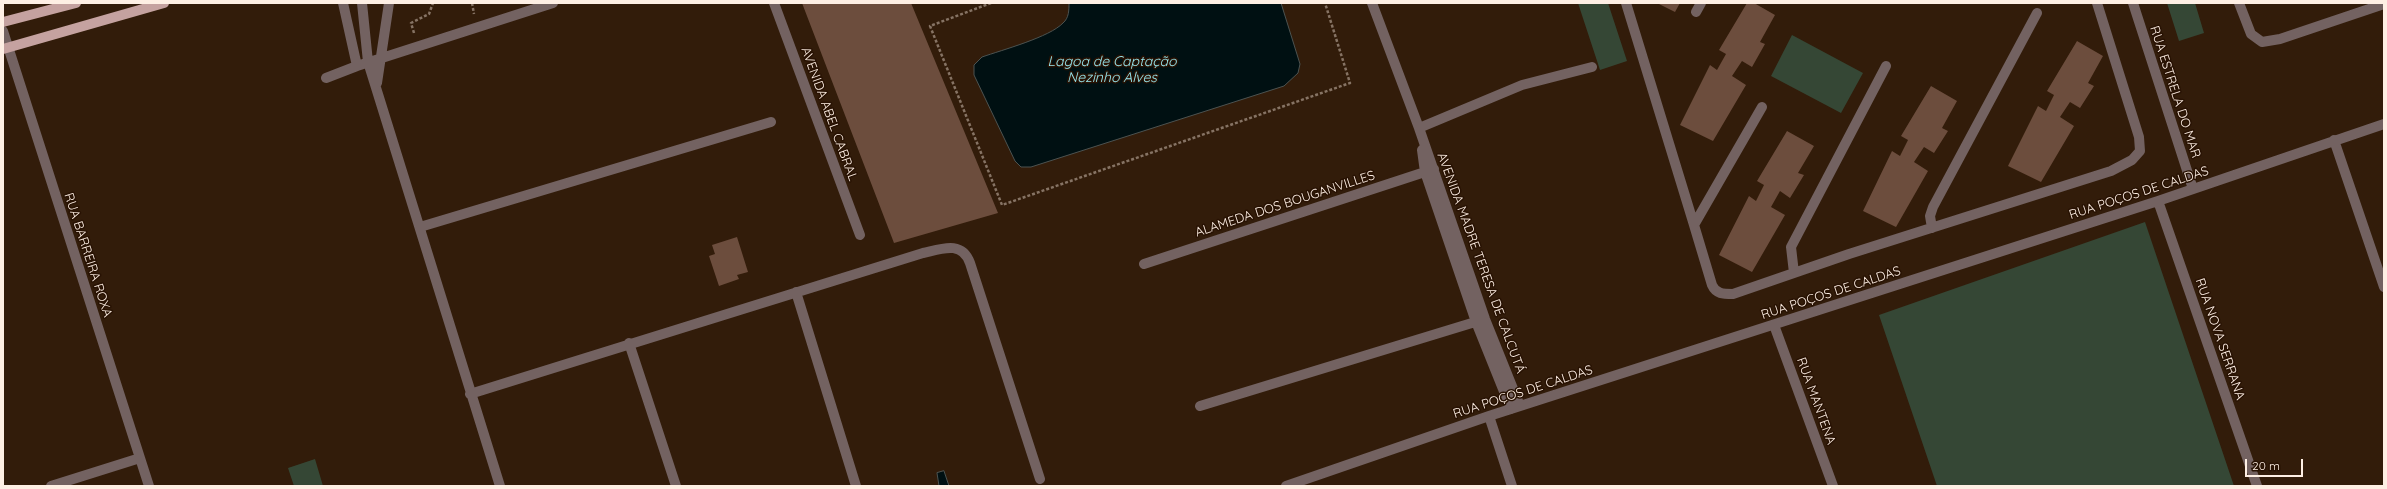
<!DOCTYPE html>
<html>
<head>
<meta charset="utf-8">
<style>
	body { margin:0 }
	#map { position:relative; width:2387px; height:489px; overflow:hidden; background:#321c0a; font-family:Quicksand,sans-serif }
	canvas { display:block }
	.frame { position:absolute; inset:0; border:4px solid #feefe4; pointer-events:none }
	.scale { position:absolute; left:2245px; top:459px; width:58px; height:18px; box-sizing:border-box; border:2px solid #feefe4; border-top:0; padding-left:5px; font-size:12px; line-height:14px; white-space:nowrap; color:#feefe4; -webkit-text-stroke:3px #281203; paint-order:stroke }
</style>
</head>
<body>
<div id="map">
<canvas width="2387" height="489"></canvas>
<div class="frame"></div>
<div class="scale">20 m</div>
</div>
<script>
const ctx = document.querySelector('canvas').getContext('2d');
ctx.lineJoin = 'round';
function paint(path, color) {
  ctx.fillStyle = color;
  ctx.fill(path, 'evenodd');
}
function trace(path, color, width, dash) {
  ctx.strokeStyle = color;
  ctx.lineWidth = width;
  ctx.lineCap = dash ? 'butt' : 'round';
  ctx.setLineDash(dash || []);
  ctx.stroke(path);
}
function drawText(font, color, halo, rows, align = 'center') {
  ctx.font = font + ' Quicksand,sans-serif';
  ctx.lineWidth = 3;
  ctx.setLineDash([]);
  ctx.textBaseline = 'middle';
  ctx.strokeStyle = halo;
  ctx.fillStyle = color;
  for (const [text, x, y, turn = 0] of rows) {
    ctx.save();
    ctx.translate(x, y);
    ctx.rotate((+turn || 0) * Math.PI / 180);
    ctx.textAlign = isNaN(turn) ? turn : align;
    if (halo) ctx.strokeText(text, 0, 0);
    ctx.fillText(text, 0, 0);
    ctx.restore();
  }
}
const green = new Path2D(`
	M1578 3H1608L1627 61 1600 70Z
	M2167 3H2195L2204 33 2179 41Z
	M1792 35 1863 73 1841 113 1771 76Z
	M2145 222 2234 486H1937L1879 315Z
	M315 459 323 486H294L288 468Z`);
const water = new Path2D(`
	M1069 3H1281L1300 64 1298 73 1284 86 1031 167H1021L1015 161 974 75V65L982 57C1002 50 1050 37 1063 23 1069 18 1069 10 1069 3Z
	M944 471 949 486H939L937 473Z`);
const building = new Path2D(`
	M802 3H911L998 213 894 243Z
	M1657 3H1680L1675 12Z
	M1747 3H1754L1775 15 1760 42 1765 44 1752 67 1742 61 1732 76 1746 85 1713 141 1680 125 1710 65 1717 70 1726 54 1719 50Z
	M2077 41 2103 56 2088 83 2094 86 2080 108 2070 102 2060 117 2074 126 2041 182 2008 166 2038 106 2046 111 2054 95 2047 91Z
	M1931 86 1957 101 1942 128 1948 131 1934 153 1924 147 1914 162 1928 171 1896 227 1863 211 1892 151 1900 156 1908 140 1901 136Z
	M1787 131 1814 146 1798 173 1804 175 1790 198 1780 191 1771 207 1785 215 1752 272 1719 255 1749 196 1756 201 1764 185 1757 181Z
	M737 237 748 272 737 275 739 279 719 286 709 256 715 254 712 245Z`);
const path = new Path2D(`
	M472 3 474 14
	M991 3 930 26 1002 205 1350 83 1325 3
	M414 33 411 23 429 14 433 3`);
const minor = new Path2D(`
	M343 3 357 66
	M362 3 368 62 500 486
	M774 3 860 235
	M1372 3 1419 128 1485 319 1520 406
	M1626 3 1694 225
	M2133 3 2193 189
	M2239 3 2251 34 2262 42 2280 39 2384 4
	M1696 12 1701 3
	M3 31 149 486
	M326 78 357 66 553 3
	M377 83 389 3
	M1762 107 1694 225 1712 285C1716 294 1723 294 1733 294L1849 254 2111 171 2132 160 2140 151 2139 137 2097 3
	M1419 128 1522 85 1592 67
	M2334 140 2384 287
	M1422 150 1425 172 1476 322 1511 409
	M2158 201 2257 486
	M420 227 771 122
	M1932 228 1930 216 1933 207 2037 13
	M1144 264 1434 169
	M1794 273 1791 247 1886 66
	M796 292 856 486
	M1774 325 1833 486
	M629 343 676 486
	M470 394 923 253C941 249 962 240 970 263L1040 479
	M1200 406 1485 319
	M1489 416 1512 486
	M51 486 140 458
	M1286 486 1489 416 2158 201 2384 124`);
const major = new Path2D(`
	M3 22 76 3
	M3 49 164 3`);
const streetNames = [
	["RUA ESTRELA DO MAR",2175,92,72],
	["AVENIDA ABEL CABRAL",829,114,70],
	["RUA POÇOS DE CALDAS",2139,193,-18],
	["ALAMEDA DOS BOUGANVILLES",1285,204,-18],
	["RUA BARREIRA ROXA",88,255,72],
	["AVENIDA MADRE TERESA DE CALCUTÁ",1481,263,70],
	["RUA POÇOS DE CALDAS",1831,293,-18],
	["RUA NOVA SERRANA",2220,339,71],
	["RUA POÇOS DE CALDAS",1523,392,-18],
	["RUA MANTENA",1816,401,70]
];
const waterNames = [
	["Lagoa de Captação",1112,62],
	["Nezinho Alves",1112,78]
];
paint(green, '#354735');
paint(water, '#001012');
trace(water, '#4c5351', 1);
paint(building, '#6c4d3d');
trace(path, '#867364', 2.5, [3, 2]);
trace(minor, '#736261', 10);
trace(major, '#c5a2a0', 10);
drawText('13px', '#feefe4', '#281203', streetNames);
drawText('italic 14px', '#97e8f1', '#281203', waterNames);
</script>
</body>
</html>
